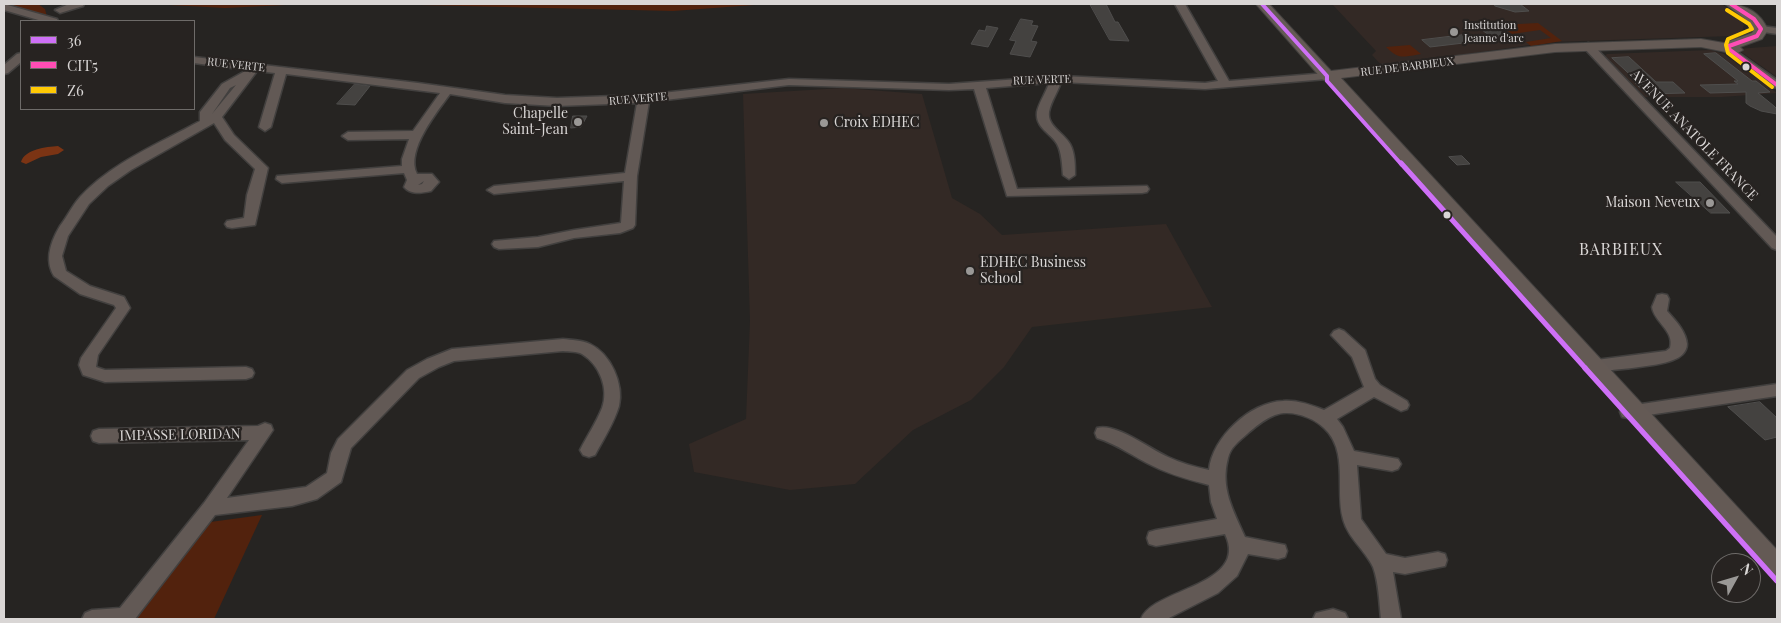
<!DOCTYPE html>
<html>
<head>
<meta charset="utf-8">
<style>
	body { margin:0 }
	#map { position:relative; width:1781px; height:623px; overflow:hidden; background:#262422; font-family:"Playfair Display",serif }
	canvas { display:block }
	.frame { position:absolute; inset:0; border:5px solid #d9d6d5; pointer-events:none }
	.legend { position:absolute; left:20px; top:20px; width:175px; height:90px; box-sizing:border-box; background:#272321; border:1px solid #6e6b69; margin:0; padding:6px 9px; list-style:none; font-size:15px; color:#d9d6d5 }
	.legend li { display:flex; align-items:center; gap:10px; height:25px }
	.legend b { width:25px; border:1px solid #6e6b69 }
	.north { position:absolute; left:1711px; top:553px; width:50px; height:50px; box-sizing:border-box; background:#272321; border:1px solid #6e6b69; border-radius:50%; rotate:51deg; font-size:14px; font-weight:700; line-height:20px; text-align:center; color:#d9d6d5 }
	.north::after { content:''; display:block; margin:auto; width:18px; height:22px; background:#9a9896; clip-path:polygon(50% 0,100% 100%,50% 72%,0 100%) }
</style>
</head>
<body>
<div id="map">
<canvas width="1781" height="623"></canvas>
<div class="frame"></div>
<ul class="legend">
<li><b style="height:6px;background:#ce70f6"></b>36</li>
<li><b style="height:6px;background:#ff4db5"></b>CIT5</li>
<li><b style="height:6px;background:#ffc904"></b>Z6</li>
</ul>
<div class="north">N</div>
</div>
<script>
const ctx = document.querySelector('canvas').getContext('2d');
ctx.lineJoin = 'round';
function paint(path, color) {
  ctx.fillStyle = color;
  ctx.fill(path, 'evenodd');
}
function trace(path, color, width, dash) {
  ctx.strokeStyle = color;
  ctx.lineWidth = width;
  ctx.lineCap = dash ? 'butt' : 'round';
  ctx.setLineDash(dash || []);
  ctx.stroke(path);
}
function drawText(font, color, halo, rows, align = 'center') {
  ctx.font = font + ' "Playfair Display",serif';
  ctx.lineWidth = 4.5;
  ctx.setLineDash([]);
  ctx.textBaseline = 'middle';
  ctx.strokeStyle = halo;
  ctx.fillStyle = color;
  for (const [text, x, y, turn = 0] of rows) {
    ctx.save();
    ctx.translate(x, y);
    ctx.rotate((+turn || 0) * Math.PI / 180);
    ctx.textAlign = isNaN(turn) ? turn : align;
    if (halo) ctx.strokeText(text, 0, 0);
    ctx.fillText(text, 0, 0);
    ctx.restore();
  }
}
const built = new Path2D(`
	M1332 4H1717L1723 5 1739 16 1744 25 1742 32 1732 36 1551 42 1382 66 1372 55 1376 51Z
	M1777 46V77L1737 49Z
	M1711 50 1724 54 1777 93 1722 97H1645L1605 56 1607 54Z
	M843 88 922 94 952 198 980 214 1002 235 1166 224 1212 307 1032 327 1004 367 971 400 913 430 855 484 790 490 694 472 689 444 746 419 750 321 743 94Z`);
const green = new Path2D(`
	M4 4H38L45 9 47 17Z
	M151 4H306L225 8Z
	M378 4H768L673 11Z
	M1538 23 1562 41 1531 46 1526 42 1551 38 1540 30 1512 34 1500 25Z
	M1410 45 1421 54C1403 57 1399 60 1386 47Z
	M262 515 214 619H134L145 598 203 523Z`);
const water = new Path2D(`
	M58 146 64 150 58 154 41 157 26 164 21 162C25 149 46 147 58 146Z`);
const building = new Path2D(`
	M1090 4H1106L1115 22H1118L1129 41 1110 40Z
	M1495 4H1520L1529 11 1515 12 1495 6Z
	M1021 19 1033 21 1031 25 1038 26 1031 41 1037 42 1030 57 1010 54 1016 41 1010 40Z
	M1488 21 1513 39 1496 40 1472 23Z
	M987 26 998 28 988 47 971 44 979 30 985 31Z
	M1463 35 1472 42 1430 47 1422 40Z
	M1716 53 1752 81H1756L1770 92 1758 93 1774 106 1777 109V114L1761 111 1750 106 1746 103V92L1710 93 1700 85 1738 84 1734 81H1738L1704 54Z
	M1629 57 1656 82H1673L1685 93 1646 94 1635 83H1639L1612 58Z
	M355 84 370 86 355 105 337 104Z
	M573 116H587L581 127 571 128Z
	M1462 156 1470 164 1457 165 1449 157Z
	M1676 182H1700L1730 213H1711Z
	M1760 402 1777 418V437L1765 440 1728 407Z`);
const minor = new Path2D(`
	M4 4 57 19 58 21H42L4 10Z
	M69 4H84L83 6 60 13 55 10Z
	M1175 4H1185L1229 81 1327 73 1333 76 1327 79 1205 89 1061 82C1058 92 1051 101 1049 112 1047 126 1064 133 1070 144 1075 153 1075 165 1075 175L1069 179 1063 175C1062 165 1062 153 1057 144 1051 133 1035 128 1037 112 1039 102 1046 93 1049 83L986 88 1017 189 1147 186 1149 189 1147 192 1142 193 1007 196 974 89 949 90 789 85 649 102 637 176 635 225 633 228 620 233 574 238 538 247 499 249 494 247 492 244 494 241 538 237 574 230 621 223 624 181 494 194 487 190 494 186 625 173 637 103 557 106 505 103 450 94C437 112 405 151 417 174H432L439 182 431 191C421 193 411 195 404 187L407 180 404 173 282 183 276 179 277 176 402 166V159L409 139 348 140 342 136 348 132 413 131 440 93 286 74 271 127 265 131 259 127 275 73 257 71 222 117 234 135 268 168 255 225 232 228 227 227 225 224 227 221 244 218 247 195 255 169 225 140 214 123 131 170 108 186 89 204 68 236 62 256 66 271 90 286 124 297 130 308 98 355 96 367 105 370 246 367 252 369 254 373 252 377 246 379 105 382 83 375 79 365 81 358 116 308 114 305 80 294 54 276C44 260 51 241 60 226 67 217 72 206 80 197 111 163 160 143 200 121V112L222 84 247 70 194 63V57L418 83 505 95 557 98 644 95 789 79 949 84 1062 76 1205 83 1218 81ZM236 85 212 114 230 88ZM424 181 422 184 418 185Z
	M1761 26 1777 28V34L1757 31 1756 29 1757 27Z
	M1588 43 1592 44 1777 237V250L1772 248 1584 48 1583 46Z
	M1729 46 1777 80V88L1773 87 1725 51 1724 49 1725 47Z
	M21 53V62L8 73 4 74V65L17 54Z
	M1662 294 1667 295 1669 299 1667 311C1675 320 1686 331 1687 344 1687 352 1680 358 1673 360 1656 367 1616 369 1596 372L1590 370 1588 366 1590 362 1596 360 1666 351 1670 348C1675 331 1654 322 1652 307L1657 295Z
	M1339 329 1344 331 1365 350 1375 379 1380 385 1407 401 1409 405 1407 409 1401 411 1374 397 1337 419 1343 427 1354 451 1398 459 1401 464 1398 469 1392 471 1357 465 1361 519 1386 554 1405 558 1438 552 1445 554 1447 560 1445 566 1405 574 1393 572 1401 619H1381C1379 602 1379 583 1373 567 1365 550 1348 538 1343 519 1335 490 1349 451 1324 428 1313 417 1290 409 1275 415 1264 419 1255 427 1247 434 1239 441 1230 448 1228 458 1220 488 1233 510 1245 537L1285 545 1287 551 1285 557 1278 559 1248 554 1237 576 1218 593 1167 619H1141C1153 588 1250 586 1225 534L1156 546 1149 544 1147 538 1149 532 1156 530 1217 519 1211 502 1209 485C1190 480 1171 475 1153 466 1134 457 1117 444 1097 438L1095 433 1097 428C1115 422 1150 449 1168 457 1181 463 1195 467 1209 470 1212 438 1250 402 1283 401 1297 400 1311 405 1324 410L1364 387 1352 357 1331 335 1334 331Z
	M563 339C571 340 582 340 590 344 611 354 624 384 619 406 614 423 603 440 595 455L589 457 583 455 580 450C587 436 596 423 602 408 609 389 600 365 582 354 577 351 569 352 563 351L454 361 439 367 419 378 351 448 341 482 317 499 292 506 215 515 135 619H82L85 613 92 610 120 608 204 503 249 440 99 443 93 441 91 436 93 431 99 429 258 426 265 423 271 425 273 430 227 498 306 487 327 473 331 453 338 439 407 370 427 359 452 349Z
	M1777 384V396L1628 418 1622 417 1620 412 1622 407 1628 406Z
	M1333 609 1345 613 1348 619H1313L1316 613Z`);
const major = new Path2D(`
	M1256 4H1269L1331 71 1555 44 1701 39 1724 43 1752 33 1754 30 1748 21 1725 4C1744 4 1760 11 1768 30L1762 39 1740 47 1743 50 1736 54 1701 47 1555 52 1341 78 1777 550V576L1769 573 1330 83 1322 79Z`);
const bus1Far2 = new Path2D(`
	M1262 4 1327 76V81L1402 165`);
const bus1Far1 = new Path2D(`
	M1401 163 1586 369`);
const bus1 = new Path2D(`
	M1585 368 1777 581`);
const bus2 = new Path2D(`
	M1731 4 1754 19 1761 29
	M1729 49 1777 85
	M1729 49V46L1757 36 1761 29`);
const bus3 = new Path2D(`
	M1727 10 1749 24 1752 29 1728 39 1726 45 1728 53 1772 87`);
const markers = [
	[1454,32,5,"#9a9896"],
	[1746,67,4.5,"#d9d6d5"],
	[578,122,5,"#9a9896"],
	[824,123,5,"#9a9896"],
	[1710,203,5,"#9a9896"],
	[1447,215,4.5,"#d9d6d5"],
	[970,271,5,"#9a9896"]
];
const farPoinames = [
	["Institution",1464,26],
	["Jeanne d'arc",1464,39]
];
const farStreetnames = [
	["RUE VERTE",236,65,6],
	["RUE DE BARBIEUX",1407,67,-7],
	["RUE VERTE",1042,80,-2],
	["RUE VERTE",638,99,-5]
];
const poiNames = [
	["Chapelle",568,114],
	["Saint-Jean",568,130],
	["Croix EDHEC",834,123,"left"],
	["Maison Neveux",1700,203],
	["EDHEC Business",980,263,"left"],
	["School",980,279,"left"]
];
const streetNames = [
	["AVENUE ANATOLE FRANCE",1694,135,46],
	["IMPASSE LORIDAN",180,435,-1]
];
const quarterNames = [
	["BARBIEUX",1621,250]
];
paint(built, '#332925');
paint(green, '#52220d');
paint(water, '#7b3414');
paint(building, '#444240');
trace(building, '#4f4e4d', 1);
trace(minor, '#42403f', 3);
trace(major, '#42403f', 2);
paint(minor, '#625955');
paint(major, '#645a55');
trace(bus1Far2, '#ce70f6', 4);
trace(bus1Far1, '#ce70f6', 5);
trace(bus1, '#ce70f6', 5.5);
trace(bus2, '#ff4db5', 4);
trace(bus3, '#ffc904', 4);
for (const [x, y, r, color] of markers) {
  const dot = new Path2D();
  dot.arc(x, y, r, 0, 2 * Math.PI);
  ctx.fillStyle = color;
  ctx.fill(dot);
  trace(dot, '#272321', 2);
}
drawText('11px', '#d9d6d5', '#272321', farPoinames, 'left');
drawText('11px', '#d9d6d5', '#272321', farStreetnames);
drawText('14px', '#d9d6d5', '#272321', poiNames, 'right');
drawText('14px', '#d9d6d5', '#272321', streetNames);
ctx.letterSpacing = '1px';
drawText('16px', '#d9d6d5', '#272321', quarterNames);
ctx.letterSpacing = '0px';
</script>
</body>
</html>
